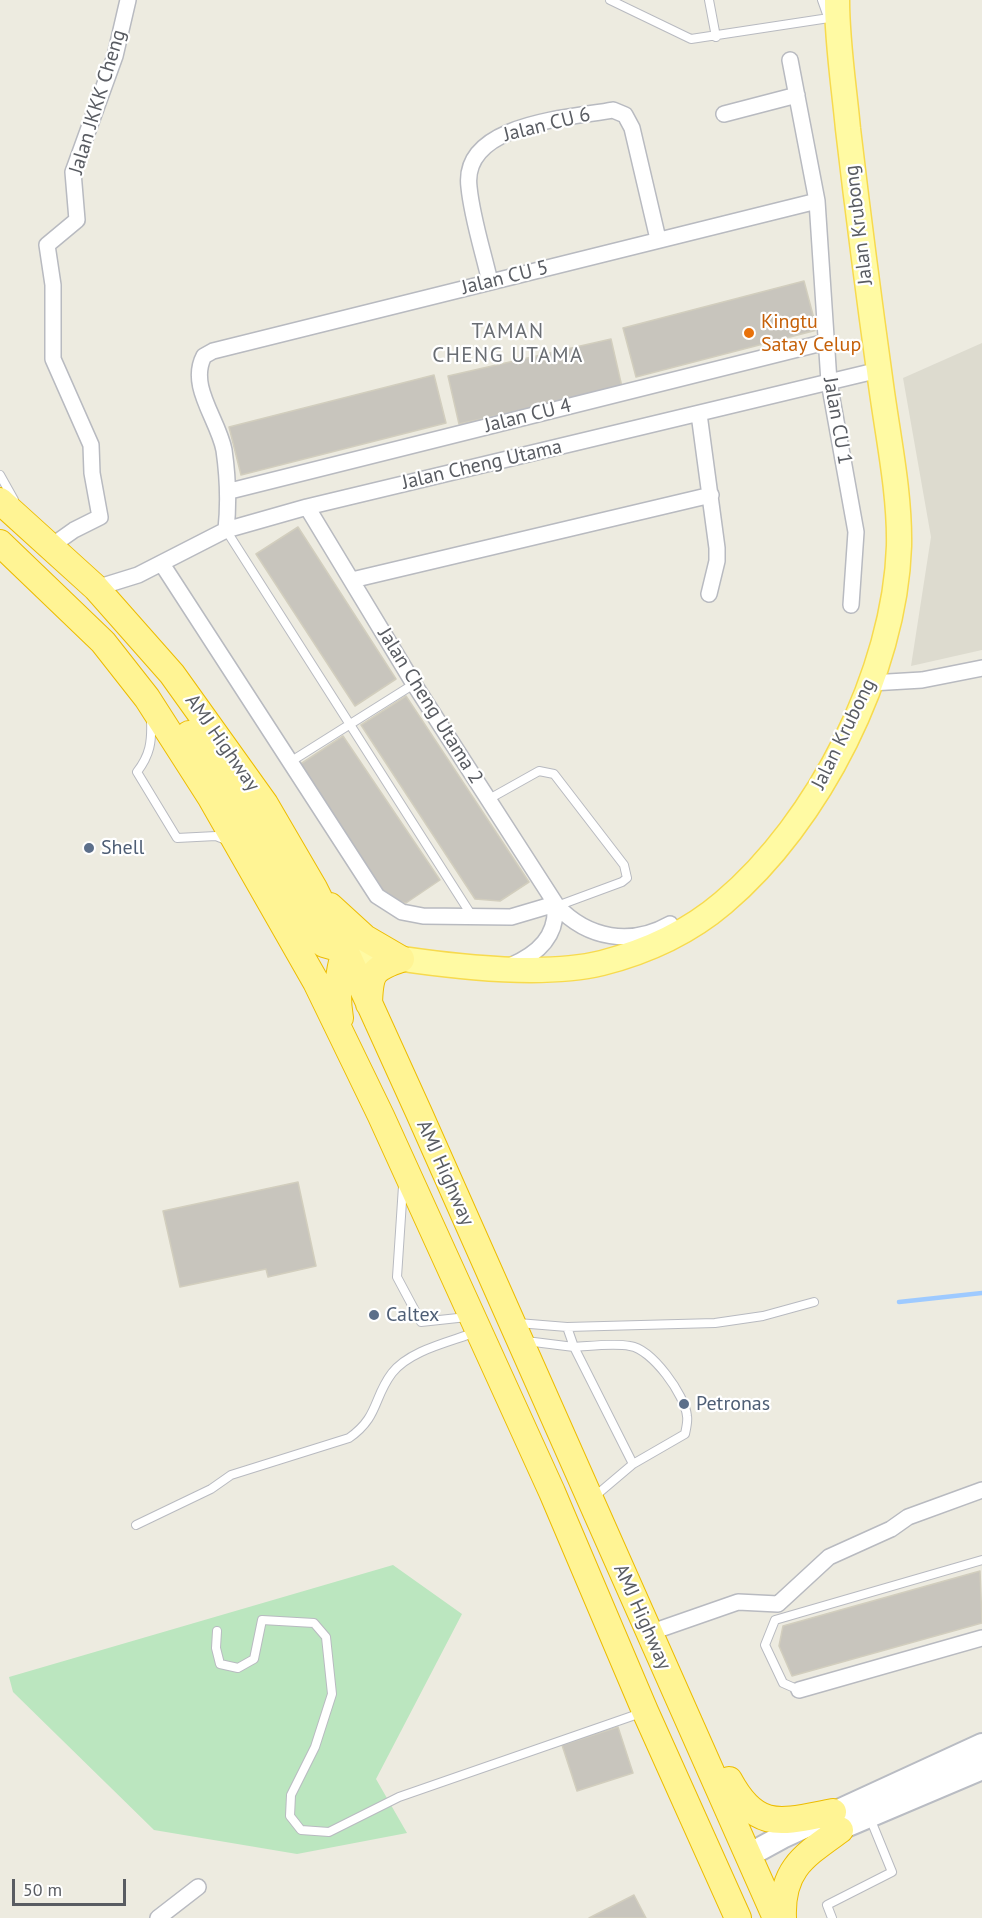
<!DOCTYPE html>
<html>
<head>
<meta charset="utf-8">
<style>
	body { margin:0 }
	#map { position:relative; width:982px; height:1918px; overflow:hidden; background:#edebe0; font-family:"PT Sans",sans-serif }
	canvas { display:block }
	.scale { position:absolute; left:12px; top:1879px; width:114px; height:27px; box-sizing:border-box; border:3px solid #595c62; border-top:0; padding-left:8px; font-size:18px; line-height:21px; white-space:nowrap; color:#595c62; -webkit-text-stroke:4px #fff; paint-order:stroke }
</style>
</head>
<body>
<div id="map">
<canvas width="982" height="1918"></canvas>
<div class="scale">50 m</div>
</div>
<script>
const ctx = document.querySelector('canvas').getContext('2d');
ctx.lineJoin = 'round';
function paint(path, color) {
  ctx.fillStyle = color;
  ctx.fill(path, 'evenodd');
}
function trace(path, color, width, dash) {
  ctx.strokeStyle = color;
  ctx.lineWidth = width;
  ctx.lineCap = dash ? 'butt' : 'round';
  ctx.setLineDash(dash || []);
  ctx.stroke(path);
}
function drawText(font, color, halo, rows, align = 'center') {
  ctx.font = font + ' "PT Sans",sans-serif';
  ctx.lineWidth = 4.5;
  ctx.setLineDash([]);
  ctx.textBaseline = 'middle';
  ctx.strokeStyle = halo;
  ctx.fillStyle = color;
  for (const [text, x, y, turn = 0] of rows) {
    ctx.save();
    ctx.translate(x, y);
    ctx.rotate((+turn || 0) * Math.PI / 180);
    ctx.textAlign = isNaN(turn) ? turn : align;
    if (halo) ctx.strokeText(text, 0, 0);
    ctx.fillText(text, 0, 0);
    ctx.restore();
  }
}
const education = new Path2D(`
	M982 343V650L911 666 931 537 903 378Z`);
const green = new Path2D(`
	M393 1565 462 1614 376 1779 407 1833 297 1854 154 1830 13 1692 9 1677Z`);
const stream = new Path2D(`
	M899 1302 982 1293`);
const building = new Path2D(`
	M804 281 817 330 636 377 623 328Z
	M611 339 622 387 459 424 448 376Z
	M434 375 446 423 241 475 229 427Z
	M298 527 396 679 355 706 256 554Z
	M406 696 529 882 500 901 475 899 361 725Z
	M343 736 440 880 406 903 385 899 296 767Z
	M298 1182 316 1266 268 1277 266 1269 180 1287 163 1211Z
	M980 1571 982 1623 792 1676 779 1646 783 1626Z
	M618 1727 633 1773 577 1791 562 1745Z
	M634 1895 646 1918H589Z`);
const service = new Path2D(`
	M610 0 691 39 829 18
	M709 0 716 37
	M822 0 828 17
	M0 475 14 500
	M226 530 472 916
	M151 720C152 742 150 755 137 772L177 838 216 836 226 840
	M290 762 414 684
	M489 799 539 771 554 774 624 865 627 878 622 882 557 906
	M403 1186 397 1277 421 1322 467 1317
	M518 1323 567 1327
	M526 1341 574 1347 633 1464 594 1497
	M633 1464 685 1434C686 1429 688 1421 687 1416 685 1395 652 1349 630 1346 613 1343 592 1346 574 1347L567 1327 715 1323 763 1316 814 1302
	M136 1525 211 1489 231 1475 349 1438C379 1417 373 1398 392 1373 410 1350 450 1342 476 1332
	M217 1631 216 1648 220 1664 238 1668 254 1659 262 1620 314 1623 326 1637 332 1694 315 1747 291 1795 290 1816 301 1830 329 1832 399 1797 641 1713
	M799 1690 783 1683 765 1645 775 1620 982 1560
	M832 1918 827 1905 892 1872 870 1818`);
const minor = new Path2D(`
	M790 60 817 201 829 382 856 532 851 605
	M724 114 797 95
	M490 282C483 251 472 218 469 187 461 123 570 118 613 110L625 115 632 128 658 239
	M699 414 717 548V561L709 594
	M230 491 826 342
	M307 507 414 684 557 906C588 939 631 946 670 924
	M226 530C229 502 228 478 224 450 218 419 188 386 204 356L213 351 817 201
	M50 547 74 530 100 517 92 473 91 445 53 359V285L47 245 77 220 73 172 115 56 128 0
	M162 564 377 896 402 912 423 916 511 917 555 904
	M352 580 711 495
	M96 588 138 575 226 530 307 507 879 370
	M871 683 922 680 982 668
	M510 966C538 954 558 936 555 904
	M649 1633 738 1602 778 1604 829 1557 891 1529 908 1517 982 1490
	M799 1690 982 1638
	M158 1918 198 1887`);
const secondary = new Path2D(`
	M822 1836 982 1768
	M749 1855 782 1837 982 1745`);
const primary = new Path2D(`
	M345 950C417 962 532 980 602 963 645 952 689 932 723 903 819 822 895 672 899 546 900 493 888 437 881 385 869 299 858 214 848 129 844 86 837 43 837 0`);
const trunk = new Path2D(`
	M0 501 96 588 172 674 265 804 314 888 345 950 419 1113 776 1918
	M0 543 103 642 147 698 211 798 316 982 381 1116 552 1492 645 1711 738 1918
	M189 734 228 788 268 853 308 928 324 944 345 950
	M330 906 365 938 401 959
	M369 1004C370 973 372 969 401 959
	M340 1018C336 993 338 975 345 950
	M729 1780C757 1832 781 1822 833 1812
	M783 1918C781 1869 804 1856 840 1830`);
const markers = [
	[749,333,6,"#e8710a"],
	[89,848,6,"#5c6f8a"],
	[374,1315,6,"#5c6f8a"],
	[684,1404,6,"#5c6f8a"]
];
const streetNames = [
	["Jalan JKKK Cheng",98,102,-73],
	["Jalan CU 6",547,125,-14],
	["Jalan Krubong",859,225,-97],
	["Jalan CU 5",505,278,-14],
	["Jalan CU 4",528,416,-14],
	["Jalan CU 1",837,421,80],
	["Jalan Cheng Utama",482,465,-13],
	["Jalan Cheng Utama 2",430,706,58],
	["Jalan Krubong",844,734,-64],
	["AMJ Highway",222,743,55],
	["AMJ Highway",445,1173,66],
	["AMJ Highway",642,1617,66]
];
const foodNames = [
	["Kingtu",761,322],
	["Satay Celup",761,345]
];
const serviceNames = [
	["Shell",101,848],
	["Caltex",386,1315],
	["Petronas",696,1404]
];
const neighbourhoodNames = [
	["TAMAN",508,332],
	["CHENG UTAMA",508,356]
];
paint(education, '#dddbcf');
paint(green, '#bbe6bf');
trace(stream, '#9ecaff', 4.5);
paint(building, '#c8c5bd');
trace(building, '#d2cebe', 1.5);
trace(service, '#b8bac0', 10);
trace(minor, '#b8bac0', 18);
trace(secondary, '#b9bcc3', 26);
trace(primary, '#f7da4e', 27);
trace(trunk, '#edbc00', 28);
trace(service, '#fff', 8);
trace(minor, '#fff', 15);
trace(secondary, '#fff', 22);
trace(primary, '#fffaa3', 24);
trace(trunk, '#fff494', 26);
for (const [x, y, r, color] of markers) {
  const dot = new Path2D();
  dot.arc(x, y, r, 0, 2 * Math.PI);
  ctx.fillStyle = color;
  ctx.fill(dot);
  trace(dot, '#fff', 2);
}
drawText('20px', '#595c62', '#fff', streetNames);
drawText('20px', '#c56008', '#fff', foodNames, 'left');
drawText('20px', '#4e5e75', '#fff', serviceNames, 'left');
ctx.letterSpacing = '1.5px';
drawText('21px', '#6a6e74', '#fff', neighbourhoodNames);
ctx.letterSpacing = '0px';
</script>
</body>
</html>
